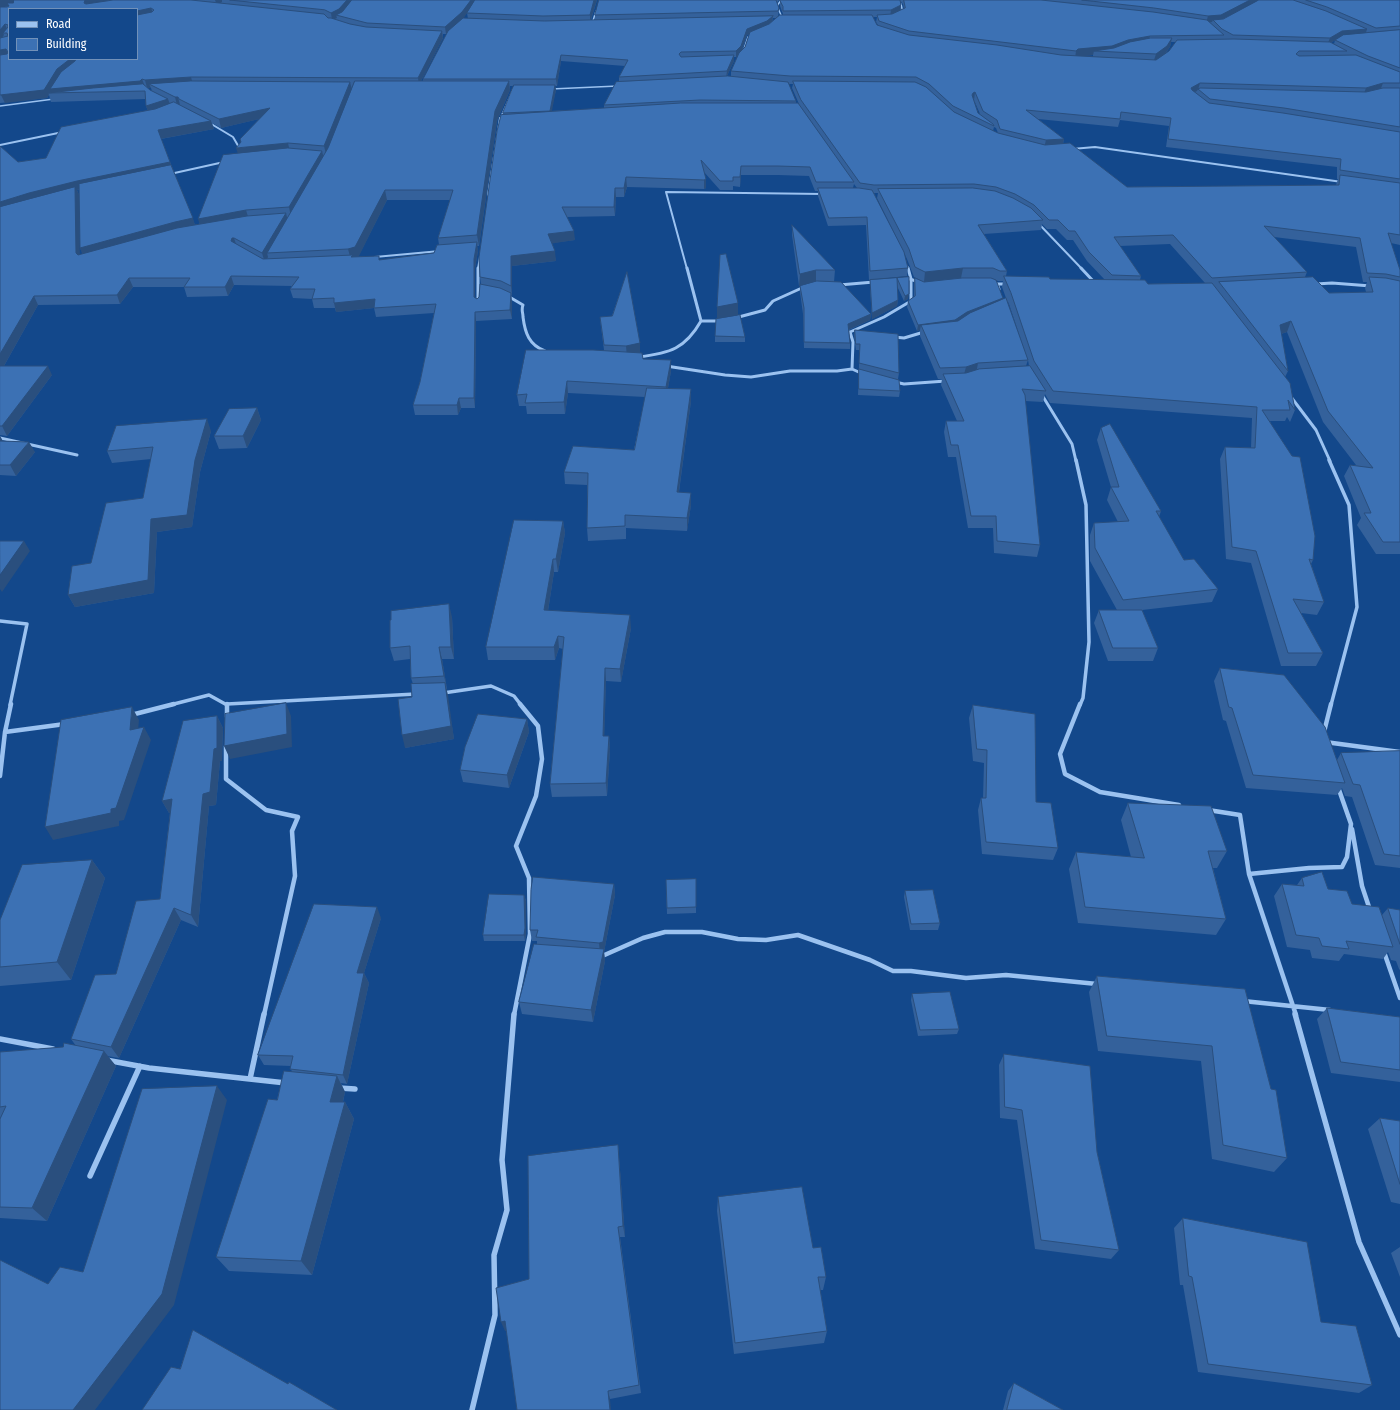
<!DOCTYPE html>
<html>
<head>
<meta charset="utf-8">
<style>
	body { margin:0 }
	#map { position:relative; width:1400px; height:1410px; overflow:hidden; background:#13488b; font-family:"Fira Sans Condensed",sans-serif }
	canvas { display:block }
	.legend { position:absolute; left:8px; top:8px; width:130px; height:52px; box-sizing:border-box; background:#13488b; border:1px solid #7191b9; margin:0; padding:5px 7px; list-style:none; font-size:12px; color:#fff }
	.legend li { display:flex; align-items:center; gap:8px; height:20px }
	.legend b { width:20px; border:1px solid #7191b9 }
</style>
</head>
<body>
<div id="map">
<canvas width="1400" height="1410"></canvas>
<ul class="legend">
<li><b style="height:5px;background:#9bc2f0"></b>Road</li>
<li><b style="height:11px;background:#3c71b4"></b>Building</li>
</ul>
</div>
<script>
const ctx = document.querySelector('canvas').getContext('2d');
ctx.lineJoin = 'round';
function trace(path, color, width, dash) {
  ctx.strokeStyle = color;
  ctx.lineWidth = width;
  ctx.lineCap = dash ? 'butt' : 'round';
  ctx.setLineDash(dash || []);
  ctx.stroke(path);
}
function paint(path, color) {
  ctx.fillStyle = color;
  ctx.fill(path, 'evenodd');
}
const streetFar5 = new Path2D(`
	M901 4 903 13
	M780 20 781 15 777 6 781 0
	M592 24 596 11
	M743 52 748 37 752 36
	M551 89 618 86
	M0 106 54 99
	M500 119 513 89`);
const streetFar4 = new Path2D(`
	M208 122 233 137 240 149
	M0 145 63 132
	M1072 149 1095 147 1342 182
	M170 174 224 162
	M488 195 500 118
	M1038 223 1082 269
	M375 257 440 251
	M907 266 908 269
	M478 269 480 257
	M687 269 666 192 823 194`);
const streetFar3 = new Path2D(`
	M1081 268 1095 283
	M904 279H911L919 283
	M1316 284 1332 283 1371 286
	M839 285 874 282
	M999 289 997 284H1007
	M506 295 523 305C521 310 523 312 523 317 525 333 529 345 545 351
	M478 302V268
	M735 318 765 310 773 301 804 287
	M701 321H721
	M850 332 853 342 852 369 863 374
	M850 332 884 317 911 301V279L908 268
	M894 337 904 338 924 332
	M639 357C670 353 685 349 701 321L687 268
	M666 366 725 375 751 377 790 371H837L852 369
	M895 382 904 384 946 381
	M1042 395 1072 444 1076 461
	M1291 397 1316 430 1330 461
	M0 438 77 455`);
const streetFar2 = new Path2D(`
	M1076 460 1086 505 1089 642 1083 698 1080 705
	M1329 460 1349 505 1357 607 1331 705
	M0 621 27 624 10 705
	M443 693 491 686 514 696 521 705
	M227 704 416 694
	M170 705 209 695 227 705`);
const streetFar1 = new Path2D(`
	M227 704V717
	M1080 704 1060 754 1065 774 1100 792 1179 805
	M131 715 174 704
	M5 732 65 724
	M1324 732 1331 704
	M1325 742 1400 752
	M226 746V779L266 810 298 817 292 831 295 876 264 1015
	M0 776 5 732 11 704
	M1208 810 1240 815 1249 874 1296 1015
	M1352 829 1362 886 1370 910
	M1249 874 1309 868 1342 867 1347 857 1351 824 1338 787
	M1384 952 1400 998
	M600 957 643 938 665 932H702L738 939 766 940 798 935 870 960 893 971H911L966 978 1006 975 1097 984
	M1243 1001 1330 1010
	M514 1015 530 934 529 878 516 846 536 796 542 759 538 726 520 704`);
const street = new Path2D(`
	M1295 1014 1359 1242 1400 1335
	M0 1039 53 1049
	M106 1060 149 1068 286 1083
	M250 1079 264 1014
	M339 1088 355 1089
	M90 1176 140 1066
	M472 1410 495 1315 494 1255 507 1210 502 1160 514 1014`);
const wall = new Path2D(`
	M0 0H597L591 20H595V15L599 0H779L777 3 779 8 778 17 783 15V14L780 6V0H1400V245L1391 243 1400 270V554H1376L1357 525 1361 518 1344 476 1350 465H1356L1323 422 1287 332 1281 334 1288 371 1285 377 1295 410 1290 422 1287 417 1285 421H1270L1313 560 1311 564 1324 602 1317 615 1301 613 1323 653 1316 666H1281L1251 563 1226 559 1220 459 1225 447 1251 448 1252 418 1050 403 1045 394 1043 402 1025 401 1040 545 1037 557 994 553 993 528H968L956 457H948L944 432 946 421H957L941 385 942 379H938L920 336V330L917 331 907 307 908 301 914 297V284L915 278 924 282 1003 299 1006 298 1002 287 1003 281H998L991 278H961L924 282 914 277 907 259 877 198 878 193H874L908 268 907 276 869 280 866 225 828 226 818 196V191H815L809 176 778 175H741L740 187 733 186V190H720L704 172 706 179V188L704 189 627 187 624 197H616L615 216 567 217 575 240 552 243 556 261 512 266V296L511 295 512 303V319L476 321 475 408H461L458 415H415L413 405 420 382 434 313 376 317 374 308 336 312 335 308H314L312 299 293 298 290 289 292 286 234 285 228 296 187 297 184 287H133L120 304 38 305 4 366 52 375 7 436 0 435V146L18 162 46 158 148 111 146 106V99L51 102 49 95 47 98 0 103ZM901 2 903 4 904 9 901 10ZM137 9V59H9ZM467 13 468 19 463 18ZM873 17H877L876 22 878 25H877ZM773 18H777L772 21ZM447 33 423 79V81H421L443 38V34H446ZM749 34 745 47 742 51 747 35ZM1335 40 1334 44 1331 43ZM1171 42H1176L1169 51 1165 54 1170 47ZM738 55 731 71V77L727 76 734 61V57H736ZM1093 55V57L1083 56ZM561 61 625 66 619 77V82L604 105V108L551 111 556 90 555 86H557ZM788 84H793L792 88 799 104 796 103V101ZM510 86H514L503 113 480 277 481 284 479 297 477 299 475 298V268L478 251 477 246H479L497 121 510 90ZM147 88H151L152 91 150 90ZM974 100 980 114 978 113ZM259 119 238 154 199 224 195 225 161 139 214 129 212 123 221 128ZM1038 119 1118 127 1120 120 1169 126 1166 147 1337 167V179H1338L1336 185 1127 187 1063 144 1064 139ZM994 127 996 128 998 133 993 131ZM854 184 857 188H853ZM77 190H79L80 248 83 254 79 255V195ZM387 200H450L438 238 439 245 434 253 380 260 358 257ZM1042 224 1047 229H1056L1067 240H1073L1087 261 1105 280 1050 279 1006 276 1007 271 984 234 1041 230ZM1274 237 1356 247 1363 282H1367L1365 288 1366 292 1329 293 1305 277 1307 272ZM1170 244 1205 283 1148 284 1140 280 1141 276 1120 246ZM1007 300 1009 304 1023 346ZM1028 360 1029 366H1026Z
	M792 225 835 270 834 282 816 281 799 286 792 235Z
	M909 277 908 299 904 301 897 286 898 300 897 306 872 319 870 286V280Z
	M800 286 871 314 870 320 849 330 850 343V349L804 348 803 314 800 292Z
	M600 317 640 353 643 359 671 371 668 388 691 401 679 492 691 505 687 531 626 528V539L588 541 587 528V485L565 484 564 472 634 450 645 397 568 393 565 414H527L526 406H519L517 395 604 350 601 327Z
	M855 330 899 373 898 379 900 391 899 397 858 395 859 369V350H856L854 335Z
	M715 336 745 337V342H715Z
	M257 408 261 420 247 448 219 449 214 436Z
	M1101 428 1161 511 1159 517 1184 560 1218 589 1212 602 1142 610 1158 648 1153 661H1108L1094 623 1099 610H1117L1090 561V535L1094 523 1118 522 1107 500 1111 487 1097 440Z
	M211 431 200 472 192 527 157 532 154 593 75 607 68 595 91 563 143 498 151 459 112 463 107 451Z
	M0 436 3 441 35 452 16 476 0 475Z
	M563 521 565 533 558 572H554L548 611 631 628 621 682 606 681 604 736H609L610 749 607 796 552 797 550 784 563 649 559 648 555 660H488L486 647Z
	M452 617 454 659H442L447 689H446L454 739 405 748 413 684 411 678 410 659 394 661 390 648Z
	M1220 668 1337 760 1341 753 1400 751V868L1375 865 1352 797 1345 796 1342 788 1337 795 1246 788 1226 721 1223 720 1214 681Z
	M973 705 1036 802 1058 848 1053 860 982 854 978 810 981 798H983L984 763 973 761 969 718Z
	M217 716 223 728 222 761H220L216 805 209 806 198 927 181 920 119 1058 107 1056 116 1066 47 1221 0 1218V1052L76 1046 71 1039 116 974 160 899 170 813H169L162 801Z
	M527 719 529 732 509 788 463 782 460 770Z
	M1128 803 1227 851 1217 868H1213L1226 919 1216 935 1078 923 1069 869 1076 852 1131 857 1121 820Z
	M92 860 105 878 71 980 0 986V920Z
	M1302 878 1328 889 1352 904 1382 915 1388 908 1400 910V970L1399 969 1396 961 1391 960 1388 952 1383 959 1344 954 1339 961 1312 958 1310 950 1287 947 1274 896 1282 884 1297 885Z
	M696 879V913L667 914 666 880Z
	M614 884 615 895 604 952 605 961 593 1022 522 1014 519 1002 537 944V941H532L530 930Z
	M905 891 940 923 938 930H910L904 897Z
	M524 895 526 901V934L525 941H484L483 935Z
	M381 918 364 973 369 983 347 1084 341 1083 345 1092 343 1102H345L354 1119 312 1275 229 1271 216 1257 277 1100 292 1071 290 1069 291 1066 264 1065 258 1055Z
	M1097 976 1245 989 1287 1158 1274 1172 1212 1159 1201 1061 1098 1051 1089 992Z
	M912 994 959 1029 957 1034 918 1036 911 1000Z
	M1327 1008 1400 1017V1082L1331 1073 1317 1019Z
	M1004 1054 1097 1152 1119 1250 1111 1259 1035 1249 1017 1120 1000 1118 999 1065Z
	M1380 1118 1400 1121V1204L1391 1202 1368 1129Z
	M618 1145 619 1157 625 1237H620L641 1393 610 1399 506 1331H505L529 1279Z
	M718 1197 813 1248 826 1277 823 1290H820L827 1331 824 1343 734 1354 717 1211Z
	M1183 1218 1321 1322 1372 1385 1359 1393 1198 1372 1183 1285H1180L1174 1228Z
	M1400 1247V1277L1391 1253Z
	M1014 1383 1063 1410H1003L1008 1391Z`);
const shadedWall = new Path2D(`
	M0 0H14L13 5 0 8Z
	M85 0H130L87 7 84 3Z
	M215 0H222V2L217 5Z
	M347 0H353L341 16 336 15 337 18 332 20 331 13Z
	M471 0H476L463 19 446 34 445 27Z
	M594 0H597L590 22V15Z
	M1250 0H1261L1219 22 1213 20 1212 22 1206 23 1208 16Z
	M901 5 900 12 890 17 891 10Z
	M151 8 154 15 137 18V11Z
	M773 16 772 22 767 27 747 35 741 53 736 57V51L747 29Z
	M5 24 8 31 3 33 4 35 0 40V30Z
	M1367 29 1365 36 1339 38 1327 45 1330 38 1342 31Z
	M442 31 443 38 419 85 418 78Z
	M1150 36 1148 43 1126 47 1094 51 1093 55 1077 57 1075 59 1076 51 1078 49Z
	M1172 38 1170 47 1164 55 1153 63 1156 54Z
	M6 49 9 57 0 58V50Z
	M561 55V61L557 86 556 79Z
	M734 55V61L726 78 727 71Z
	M70 59H79L142 79 145 87 51 93V92L50 93H48L49 95 47 98 5 103 1 95 57 69Z
	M191 77 193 85 149 84 151 88H147L145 80Z
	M509 81 510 90 497 121 479 246 477 235 495 111Z
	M350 82 352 90 326 154 324 146Z
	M1200 83 1198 90V89L1197 91 1189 95 1191 88Z
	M1383 83 1380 91 1363 96 1366 88Z
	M555 85 556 90 551 116 550 111Z
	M975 92 974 100 972 95 973 93Z
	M175 97H178L180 105H177Z
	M168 99 171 107 149 114 146 106Z
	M270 108 272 116 221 128 219 119Z
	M211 121 214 129 160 139 158 130Z
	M1064 139 1062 147 1044 148 1046 140Z
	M288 143 290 152 239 157 236 148Z
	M322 151 324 159 291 217 289 207Z
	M170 162 173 170 77 190 79 195 80 262 0 212V202L29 193 77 181Z
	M741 166V175L740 187V177Z
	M626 177 627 187 624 197V188Z
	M706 179V188L704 189V180Z
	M615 188 616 197 615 216 614 207Z
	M385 190 387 200 358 258 351 260 348 249Z
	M246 210 249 220 201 228 198 219Z
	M286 213 288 222 267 253 268 257 265 263 262 253Z
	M193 218 196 229 84 259 80 248 175 222Z
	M574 231 575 240 549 244 548 234Z
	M232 238H234L237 247 231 241Z
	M477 242 478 251 475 268V306L474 297V259Z
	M555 251 556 261 512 266V296L511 286V256Z
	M963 268 961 278 924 282 925 272Z
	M816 270V281L799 286 800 274Z
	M231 276 234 285 228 296 225 287Z
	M129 278 133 287 120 304 117 295Z
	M511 293 512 303V319L510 310Z
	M909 294 908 299 904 301 905 296Z
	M34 296 38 305 0 373V354Z
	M1003 298 1002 303 954 326 921 325 920 330 917 331 918 325 967 312Z
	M375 299 374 308 336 312 334 303Z
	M898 300 897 306 872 319V313Z
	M738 303V315L717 319V307Z
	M475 312 476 321 475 408 474 398Z
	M871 314 870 320 848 330V324Z
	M1291 321 1287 332 1275 336 1280 325Z
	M640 343V354L627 357 626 346Z
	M671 360V371L666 399V387Z
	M978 363 976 374 963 378 966 367Z
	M48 366 52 375 7 436 2 426Z
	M567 381 568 393 565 414 564 402Z
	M691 389V401L677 505V492Z
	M459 398 461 408 458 415 457 405Z
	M257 408 261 420 247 448 243 436Z
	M207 419 211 431 200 472 192 527 157 532 154 593 75 607 68 595 151 519 195 460Z
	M0 436 3 442 0 446Z
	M29 442 35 452 16 476 10 465Z
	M691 493V505L687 531V518Z
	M563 521 565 533 558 572 556 559Z
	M24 541 30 551 2 592 0 589V575Z
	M553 559 554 572 546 623 544 610Z
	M449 604 452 617 454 659 451 647Z
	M630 615 631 628 621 682 620 669Z
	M558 636 559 648 555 660 554 647Z
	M439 647 442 659 447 689 444 676Z
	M605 668 606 681 604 749 603 736Z
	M445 683 448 695 454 739 405 748 402 735Z
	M286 703 291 716 292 747 230 759 224 746Z
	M132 707 139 720 137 742 130 730Z
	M217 716 223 728 222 761H220L216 805 209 806 198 927 191 915 203 794 214 749Z
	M527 719 529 732 509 788 507 775Z
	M144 727 151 740 124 820 119 821V826L53 840 45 827 111 809Z
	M609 736 610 749 607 796 606 783Z
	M172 799 178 811 169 813 162 801Z
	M92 860 105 878 71 980 57 962Z
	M614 884 615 895 604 952 605 961 593 1022 591 1010 600 954 599 943Z
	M524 895 526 901V934L525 941 524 935Z
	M377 907 381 918 361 983 357 973Z
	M174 908 181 920 119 1058 111 1047Z
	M364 973 369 983 347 1084 343 1075Z
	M104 1051 116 1066 47 1221 32 1208Z
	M337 1076 345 1092 339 1118 330 1102Z
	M217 1086 227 1100 174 1305 95 1410H73Z
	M345 1102 354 1119 312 1275 301 1261Z
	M618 1145 619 1157 625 1237 623 1226Z
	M505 1321 509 1330 505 1331 501 1322Z
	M608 1391 610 1399 611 1410H610Z`);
const building = new Path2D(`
	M14 0H86H85L84 3 86 4 113 0H191L324 14 328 18H331L350 24 366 27 442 31 418 78 191 77 145 80 142 79 140 81 50 89 61 72 75 61 76 59H137V15L152 12 154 10 151 8 137 11V9H9V59H70L57 69 44 90 0 95V55L7 54 8 52 6 49 0 50V38L8 36 7 33H3L8 27V25L5 24 0 30V7H7L9 6 7 3H13Z
	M230 0H347L339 9 331 13 325 10Z
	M352 0H471L462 12 445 27 367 23 336 15 342 12Z
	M475 0H594L590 15 543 16 467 13Z
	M599 0H776L779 8 778 11 595 15Z
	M780 0H900L901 5 891 10 783 11V7Z
	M904 0H1041L1153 12 1207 20 1224 35 1150 36 1128 40 1112 46 1078 49 1076 51 909 31 879 21 877 15 892 14 905 8Z
	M1082 0H1250L1221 15 1208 16 1154 8Z
	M1259 0H1293L1326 11 1367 29 1342 31 1330 38 1233 35 1222 29 1213 20 1223 19Z
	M1306 0H1400V26L1376 28 1327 7Z
	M780 15H872L877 25 909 35 997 45 1061 55 1156 60 1169 51 1177 40 1234 39 1330 42 1347 51H1299L1296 54 1299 56 1356 55 1400 72V83H1383L1366 88 1200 83 1191 88 1192 90 1209 103 1283 113 1400 132V179L1340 170 1341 159 1168 139 1171 118 1121 112 1120 119 1026 110 1064 139 1046 140 1000 129 997 120 983 111 975 92 973 93 972 95 978 113 993 124 994 126 953 106 929 84 916 77 790 76 731 71 739 53 745 47 750 32 769 24Z
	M773 16 767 21 747 29 741 46 736 51 681 52 679 54 681 57 734 55 727 71 619 77 628 60 561 55 556 79H423L448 31 463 18 544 21Z
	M1400 30V68L1368 56 1335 40 1343 35Z
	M1151 38H1172L1167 46 1156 54 1094 51 1114 48 1130 42Z
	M728 76 788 82 796 101 700 100 604 105 616 82Z
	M191 81 350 82 324 146 288 143 236 148 241 142 240 139 270 108 219 119 179 99 178 97H175L149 84Z
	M355 81H509L495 111 477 235 438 238 453 190H385L355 247 348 249 267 253 328 148Z
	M793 81 915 82 926 87 954 112 998 133 1045 145 1070 143 1127 187 1339 185 1340 175 1400 183V235L1388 233 1400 270V277L1386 274 1367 273 1360 238 1264 226 1307 272 1212 278 1173 235 1114 237 1141 276 1112 275 1089 252 1075 231H1069L1058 220H1049L1034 205 1015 194 996 187 974 184 874 185 860 183 801 100Z
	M143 84 150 90 168 99 146 106 145 91 48 93 93 88Z
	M514 85H555L550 111 503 113Z
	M1201 88 1366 92 1383 88H1400V127L1284 108 1210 99 1198 89Z
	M174 102 211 121 158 130 170 162 77 181 29 193 0 202V146L18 162 46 158 61 127 155 109Z
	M681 103H798L854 182H816L810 167 778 166H741L740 177H733V181H720L701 160 706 179 704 180 626 177 624 188H615L614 207H562L574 231 548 234 555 251 511 256V286L501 281 480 277 479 257 497 131 501 115Z
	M288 148 322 151 289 207 246 210 198 219 223 155Z
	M171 165 193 218 175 222 80 248 79 184Z
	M75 187 76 253 78 255 177 228 247 216 286 213 262 253 234 238H232L231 241 263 259 353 255 351 257 379 256V260L434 253 437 245 477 242 474 259V297L477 299 479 297 480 284 500 288 511 293 510 310 475 312 474 398H459L457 405H413L420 382 436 304 374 308 375 299 334 303V298L312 299 315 289H290L299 277 231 276 225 287H184L190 278H129L117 295 34 296 0 354V207Z
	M818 188H859L872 190 904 252 908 268 870 271 867 217 829 218Z
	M973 188 995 191 1013 198 1031 208 1043 220 978 225 1007 271H1000L993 268H963L925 272 915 267 909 249 878 189Z
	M792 225 835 270H816L800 274Z
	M726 254 738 303 717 307 720 255Z
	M627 272 640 343 626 346 604 345 600 317 612 316Z
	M1004 276 1049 277 1050 279 1145 280 1148 284 1212 283 1290 383 1295 410 1288 400 1290 410H1262L1292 456 1300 457 1315 536 1313 560 1309 559 1324 602 1293 599 1323 653H1288L1256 551 1232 547 1225 447 1255 448 1257 407 1053 391 1034 361 1011 293Z
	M909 277V294L905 296 897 278 898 300 872 313 870 280Z
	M1313 277 1329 293 1373 292 1369 277 1386 278 1400 281V542H1383L1364 513H1371L1350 465 1373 468 1328 411 1291 321 1280 325 1288 371 1219 282Z
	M915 278 924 282 962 278H991L996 280 1003 298 967 312 955 320 918 325 908 301 915 296Z
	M817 281 841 282 871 314 848 324 850 343 804 342V308L800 286Z
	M1006 298 1028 360 978 363 966 367 940 368 921 325 958 321 970 313Z
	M740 315 745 337 715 336 716 319Z
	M855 330 898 334 899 373 859 363 860 344H856Z
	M526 350H593L642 353 643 359 671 360 666 387 567 381 564 402 525 403 527 394 517 395Z
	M0 366H48L2 426H0Z
	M1030 366 1046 391 1022 389 1025 395 1040 545 997 541 996 516H971L958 445H951L946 421H964L943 374 966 373 979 369Z
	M859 369 899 380 900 391 859 389Z
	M647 388 691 389 677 492 691 493 687 518 625 515V526L587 528 588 473 564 472 573 446 634 450Z
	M257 408 243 436H214L229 409Z
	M207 419 195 460 187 515 151 519 148 580 68 595 72 566 91 563 106 503 143 498 153 447 107 451 116 426Z
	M1110 424 1161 511H1156L1184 560 1194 559 1218 589 1123 600 1095 548 1094 523 1129 521 1111 487H1119L1101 428Z
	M0 441 29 442 10 465H0Z
	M514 520 563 521 556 559H553L544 610 630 615 620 669 605 668 603 736H609L606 783 550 784 564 637 558 636 554 647H486Z
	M0 541H24L0 575Z
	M449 604 451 647H439L444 676 411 678 410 646 390 648V620H391V611Z
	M1099 610H1142L1158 648H1113Z
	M1220 668 1284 675 1325 727 1345 783 1253 775 1232 708 1229 707Z
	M445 683 451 726 402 735 398 699 412 697 411 684Z
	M286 703 287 734 224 746 225 714Z
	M973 705 1035 714 1036 802 1051 803 1058 848 986 842 981 798H986L987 750 977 749Z
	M132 707 130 730 144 727 116 808 111 809V813L45 827 61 720Z
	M478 714 527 719 507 775 460 770 465 747Z
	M217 716V748L214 749 210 792 203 794 191 915 174 908 111 1047 71 1039 95 975 116 974 136 901 160 899 172 799 162 801 183 721Z
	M1400 751V856L1384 854 1360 785 1353 784 1341 753Z
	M1128 803 1211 806 1227 851H1208L1226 919 1085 907 1076 852 1144 858Z
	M92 860 57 962 0 967V920L22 865Z
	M1322 872 1328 889 1347 891 1352 904 1379 907 1393 947 1346 941 1349 949 1322 946 1319 938 1296 935 1282 884 1304 886 1302 878Z
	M533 877 614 884 603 942 599 943 536 937 538 930H530L531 890Z
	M696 879V907L667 908 666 880Z
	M933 890 940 923 911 924 905 891Z
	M489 894 524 895 525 928 524 935H483Z
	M314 904 377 907 357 973H364L343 1075 290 1069 293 1056 258 1055Z
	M1388 908 1400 910V944Z
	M534 944 604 949 591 1010 519 1002Z
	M1097 976 1245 989 1271 1089 1276 1090 1287 1158 1223 1145 1212 1046 1107 1036Z
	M950 992 959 1029 920 1030 912 994Z
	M1327 1008 1400 1017V1070L1341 1062Z
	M64 1043 104 1051 32 1208 0 1207V1119L6 1106 0 1107V1052L63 1047Z
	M1004 1054 1090 1066 1097 1152 1119 1250 1041 1240 1022 1110 1005 1107Z
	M284 1071 337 1076 330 1102H345L301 1261 216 1257 268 1099 277 1100Z
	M217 1086 162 1294 73 1410H0V1260L48 1284 60 1267 83 1272 142 1089Z
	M1380 1118 1400 1121V1184Z
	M618 1145 623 1226 618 1227 639 1385 608 1391 610 1410H517L505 1321 501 1322 496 1288 529 1279 528 1156Z
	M802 1187 813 1248 821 1247 826 1277H818L827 1331 735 1343 718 1197Z
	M1183 1218 1307 1242 1321 1322 1356 1326 1372 1385 1208 1364 1192 1277 1189 1276Z
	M193 1330 288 1384 289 1382 337 1410H142L171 1367 180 1369Z
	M1014 1383 1063 1410H1007Z`);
trace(streetFar5, '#9bc2f0', 1.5);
trace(streetFar4, '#9bc2f0', 2);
trace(streetFar3, '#9bc2f0', 3);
trace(streetFar2, '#9bc2f0', 3.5);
trace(streetFar1, '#9bc2f0', 4.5);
trace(street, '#9bc2f0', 5.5);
paint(wall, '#34619b');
paint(shadedWall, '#2a4f7e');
paint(building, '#3c71b4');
trace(building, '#2a4f7e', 1);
</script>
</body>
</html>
